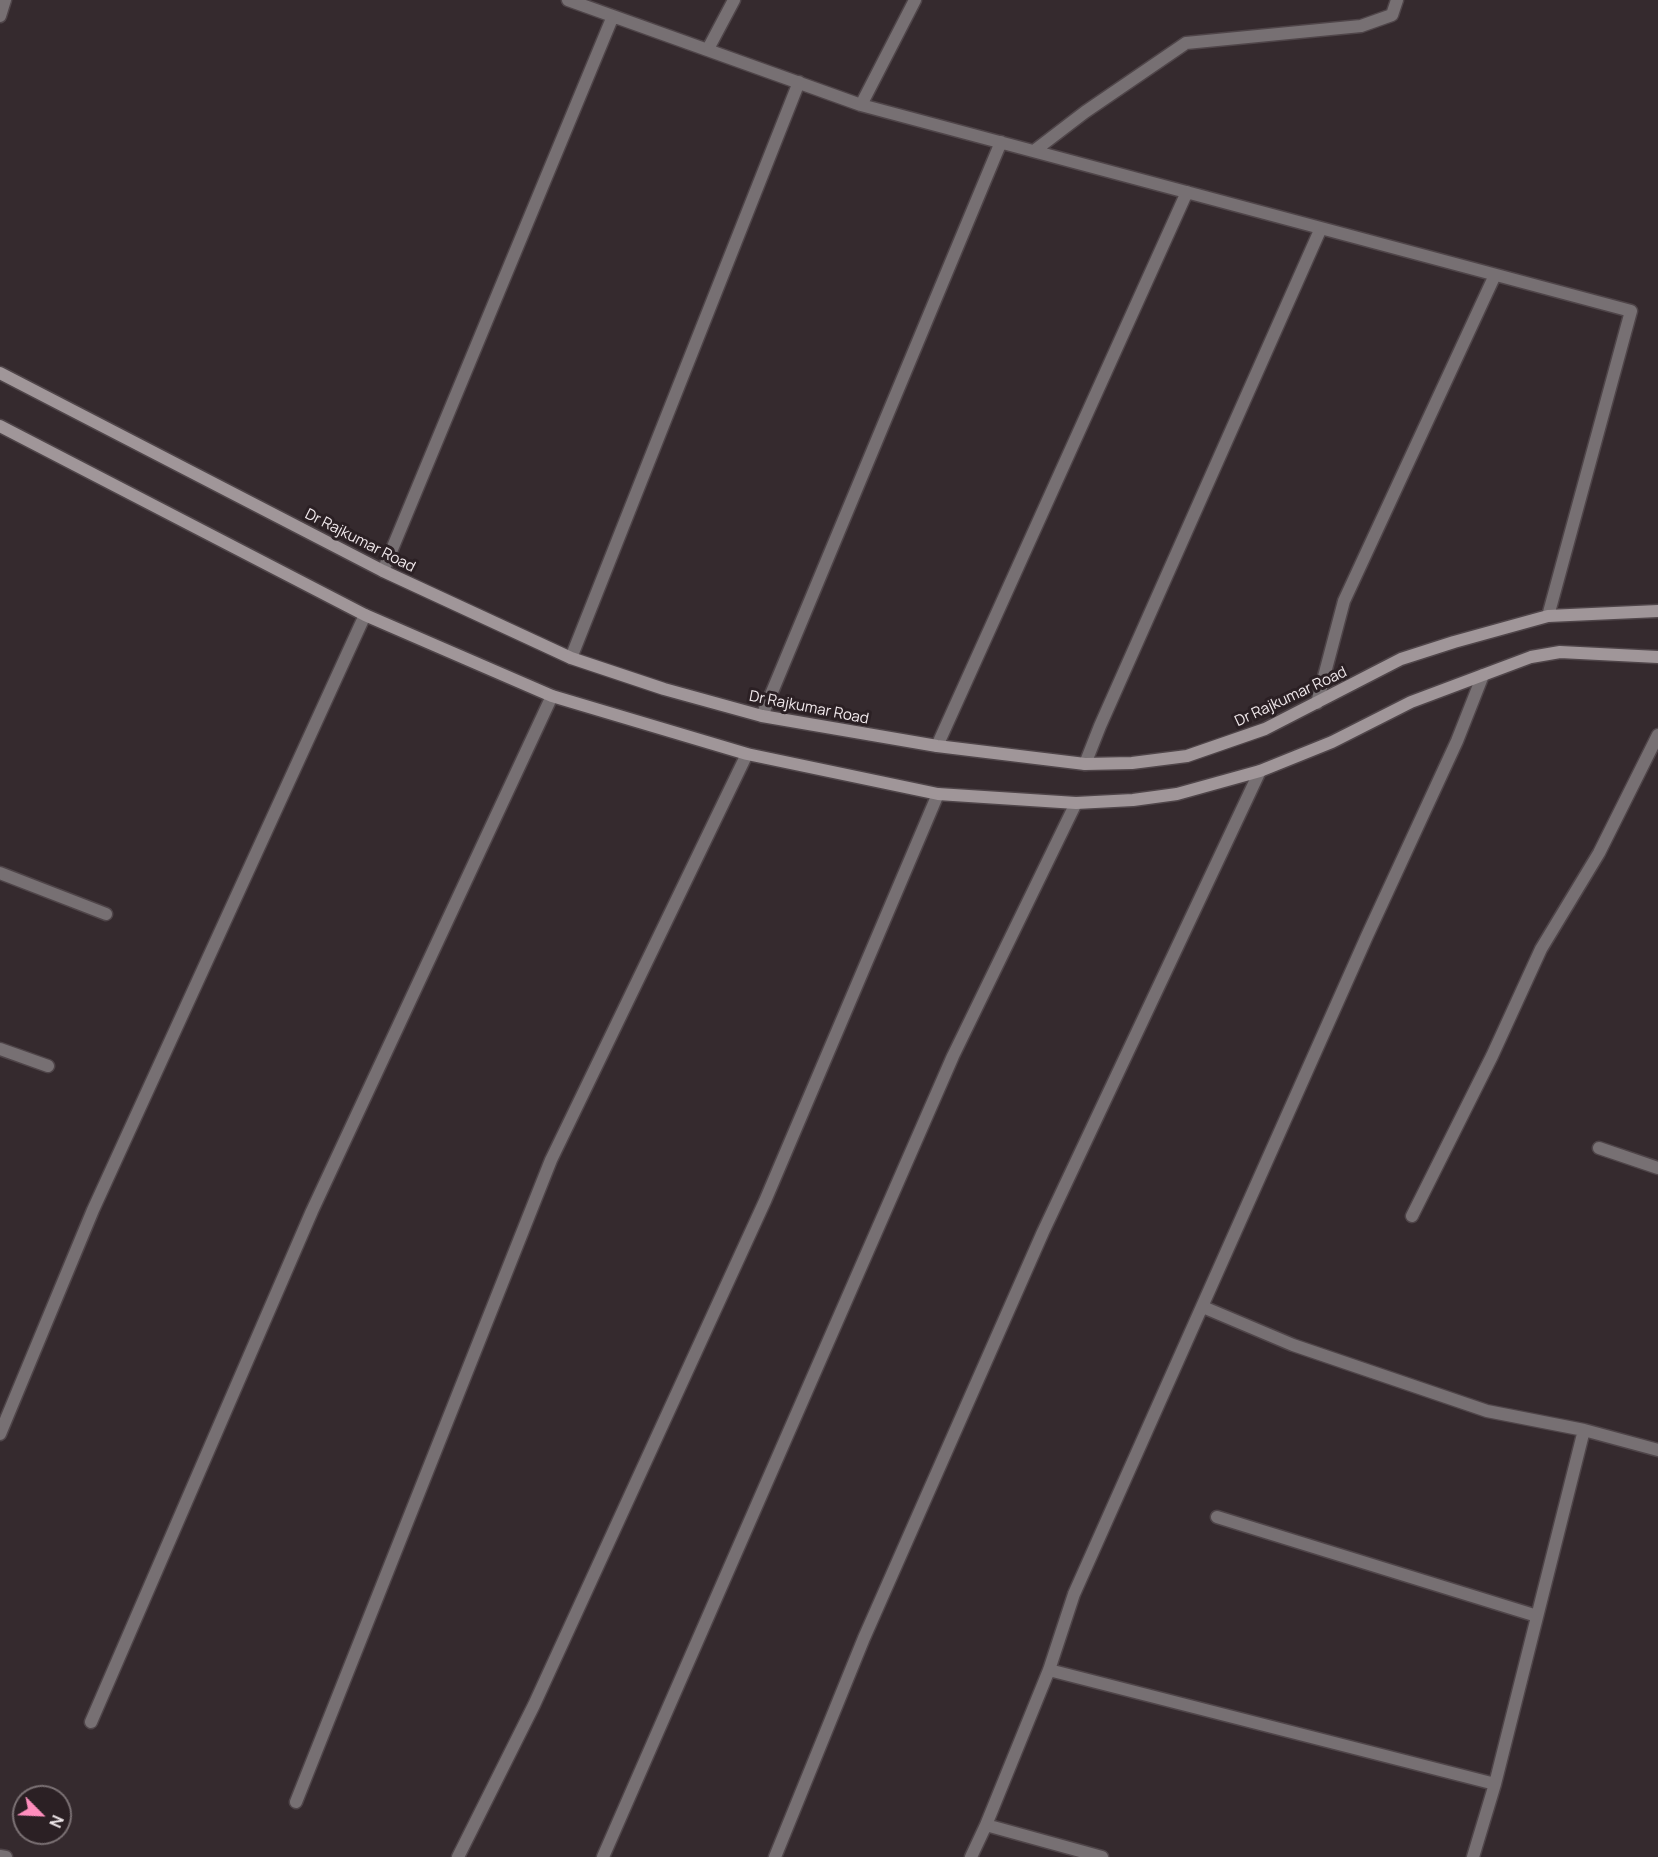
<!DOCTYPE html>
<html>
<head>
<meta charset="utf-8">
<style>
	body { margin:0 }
	#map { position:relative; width:1658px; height:1857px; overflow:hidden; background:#352a2e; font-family:Manrope,sans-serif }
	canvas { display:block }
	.north { position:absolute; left:12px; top:1785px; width:60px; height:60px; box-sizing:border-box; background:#2b2024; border:2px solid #7b7174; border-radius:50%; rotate:114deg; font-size:16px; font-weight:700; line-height:24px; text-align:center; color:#f2eaed }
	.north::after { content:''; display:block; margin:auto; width:21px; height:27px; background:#fe8ebd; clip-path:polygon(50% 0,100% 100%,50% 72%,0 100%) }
</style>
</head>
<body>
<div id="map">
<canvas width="1658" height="1857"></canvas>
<div class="north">N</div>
</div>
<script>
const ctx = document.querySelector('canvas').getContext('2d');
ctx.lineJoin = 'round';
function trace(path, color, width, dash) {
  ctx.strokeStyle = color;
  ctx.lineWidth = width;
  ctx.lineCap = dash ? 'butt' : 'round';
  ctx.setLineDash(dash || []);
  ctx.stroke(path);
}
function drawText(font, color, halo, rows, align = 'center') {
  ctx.font = font + ' Manrope,sans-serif';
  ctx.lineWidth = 6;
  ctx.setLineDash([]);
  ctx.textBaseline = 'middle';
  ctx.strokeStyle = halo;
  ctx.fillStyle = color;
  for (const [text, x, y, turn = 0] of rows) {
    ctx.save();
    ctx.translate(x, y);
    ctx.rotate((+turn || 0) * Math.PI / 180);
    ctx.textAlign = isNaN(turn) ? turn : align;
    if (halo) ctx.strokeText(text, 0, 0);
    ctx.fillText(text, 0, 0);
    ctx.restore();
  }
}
const minor = new Path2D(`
	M568 0 861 105 1631 311 1548 616
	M0 16 5 0
	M708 49 734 0
	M861 105 915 0
	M1034 151 1085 112 1186 43 1361 26 1392 15 1397 0
	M383 571 613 16
	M571 658 799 82
	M1317 703 1344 601 1495 275
	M762 716 1001 142
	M937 746 1187 192
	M1085 764 1100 726 1321 228
	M0 873 106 914
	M0 1049 48 1066
	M1599 1148 1658 1168
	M1412 1216 1492 1056 1541 949 1599 853 1658 735
	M1203 1307 1293 1345 1487 1411 1584 1430 1658 1450
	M0 1434 93 1210 365 615
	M1217 1517 1537 1616
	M1049 1670 1495 1784
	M91 1722 312 1211 552 696
	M296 1802 551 1160 747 754
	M0 1856 6 1857
	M458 1857 534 1705 765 1201 938 794
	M603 1857 953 1056 1076 803
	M775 1857 864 1638 1043 1232 1260 771
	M971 1857 986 1825
	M1102 1857 986 1825 1049 1670 1074 1594 1367 936 1457 741 1483 675
	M1473 1857 1495 1784 1584 1430`);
const secondary = new Path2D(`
	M0 373 383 571 571 658 664 689 762 716 937 746 1085 764 1132 763 1187 756 1265 729 1401 659 1454 642 1548 616 1658 611
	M0 426 365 615 552 696 747 754 938 794 1076 803 1133 800 1177 794 1260 771 1332 742 1411 702 1531 657 1560 652 1658 657`);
const streetNames = [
	["Dr Rajkumar Road",360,541,27],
	["Dr Rajkumar Road",1291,697,-25],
	["Dr Rajkumar Road",809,708,11]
];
trace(minor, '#4f4549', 15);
trace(secondary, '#4f4549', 15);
trace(minor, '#777073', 12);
trace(secondary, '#a09699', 12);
drawText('15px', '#f2eaed', '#2b2024', streetNames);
</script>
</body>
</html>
